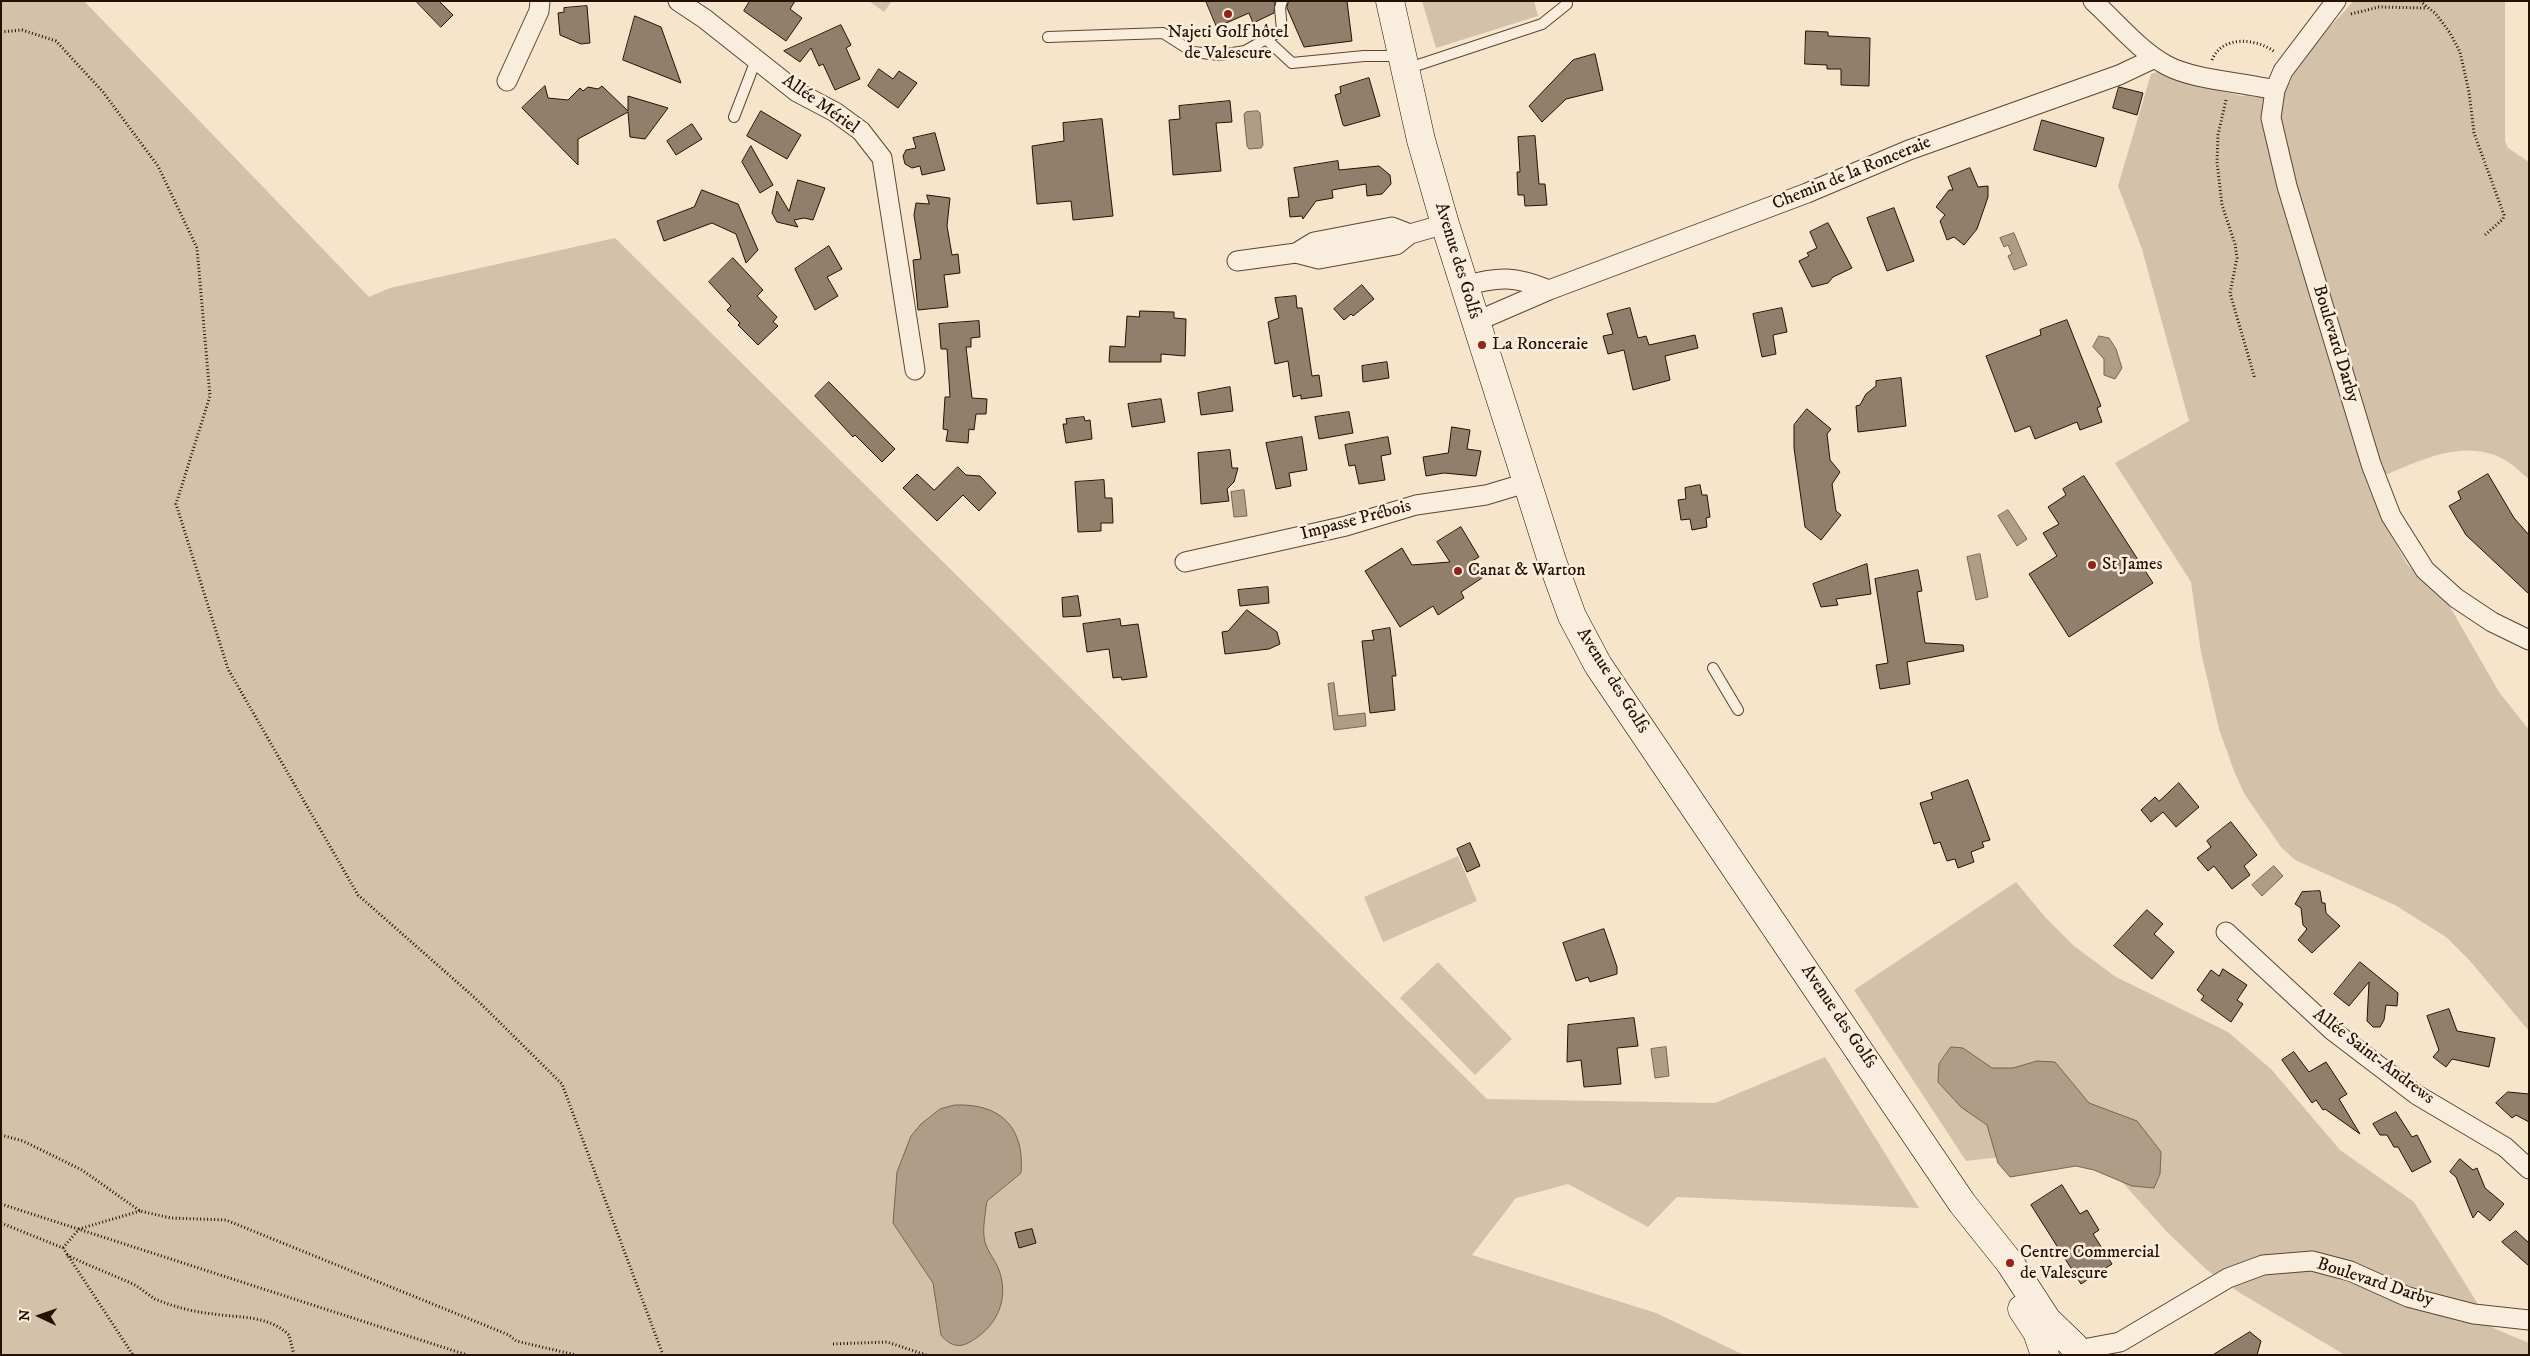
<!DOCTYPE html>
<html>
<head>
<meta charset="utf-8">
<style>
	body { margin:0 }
	#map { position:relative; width:2530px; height:1356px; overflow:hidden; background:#f6e5cb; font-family:"IM FELL DW Pica",serif }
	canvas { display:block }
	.frame { position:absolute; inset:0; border:2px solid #261002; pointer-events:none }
	.north { position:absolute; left:15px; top:1291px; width:50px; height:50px; -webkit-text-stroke:4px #f9eedd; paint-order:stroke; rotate:273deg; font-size:14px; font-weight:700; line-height:20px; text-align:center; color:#261002 }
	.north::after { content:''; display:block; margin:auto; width:18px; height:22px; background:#261002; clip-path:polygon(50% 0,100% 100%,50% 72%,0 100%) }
</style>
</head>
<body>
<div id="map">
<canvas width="2530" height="1356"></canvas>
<div class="frame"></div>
<div class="north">N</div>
</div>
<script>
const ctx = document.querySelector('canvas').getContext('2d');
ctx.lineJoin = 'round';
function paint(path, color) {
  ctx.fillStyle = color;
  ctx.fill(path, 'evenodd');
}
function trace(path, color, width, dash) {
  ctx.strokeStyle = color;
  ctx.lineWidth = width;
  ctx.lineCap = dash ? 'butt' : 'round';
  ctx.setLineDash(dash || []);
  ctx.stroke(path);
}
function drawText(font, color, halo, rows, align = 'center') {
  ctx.font = font + ' "IM FELL DW Pica",serif';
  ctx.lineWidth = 5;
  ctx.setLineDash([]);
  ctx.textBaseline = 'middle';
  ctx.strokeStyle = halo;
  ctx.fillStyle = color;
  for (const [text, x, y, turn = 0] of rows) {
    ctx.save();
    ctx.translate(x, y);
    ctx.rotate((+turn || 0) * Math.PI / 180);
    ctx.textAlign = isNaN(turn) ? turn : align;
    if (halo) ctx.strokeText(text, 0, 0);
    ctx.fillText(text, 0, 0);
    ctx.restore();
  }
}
const green = new Path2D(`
	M1 1H84L369 297 390 288 615 238 1487 1099 1715 1103 1825 1057 1919 1208 1677 1197 1648 1227 1568 1184 1516 1198 1472 1255 1656 1313 1744 1355H1Z
	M869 1H892L884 12Z
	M1422 1H1534L1538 16 1436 48Z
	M2353 1H2505V141L2508 148 2529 162V479C2521 473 2514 465 2505 460 2460 435 2410 466 2367 483L2385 525 2407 564 2428 586 2446 600 2499 692 2529 730V1031L2470 961 2446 937 2395 905 2295 860 2281 847 2245 795 2234 771 2219 729 2201 652 2191 582 2115 463 2189 421 2142 249 2118 186 2151 74 2163 70 2199 86 2242 96 2290 83C2300 49 2332 28 2353 1Z
	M1458 856 1477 901 1383 942 1364 897Z
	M2016 882 2045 917 2074 946 2116 977 2228 1032 2271 1069 2340 1150 2414 1202 2493 1328 2529 1343V1355H2345L2240 1293 2207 1270 2167 1232 2106 1164 2059 1150 1966 1161 1854 990Z
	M1438 962 1512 1039 1475 1075 1400 998Z`);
const water = new Path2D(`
	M1258 111 1260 113 1263 145 1261 148 1249 149 1247 146 1244 114 1246 112Z
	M2014 233 2027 265 2014 270 2008 256 2012 254 2008 245 2004 247 2000 238Z
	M2099 336 2109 338 2116 349 2122 368 2115 379 2104 375V359L2093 347Z
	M1244 490 1247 516 1234 517 1231 492Z
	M2008 510 2027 539 2017 546 1998 516Z
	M1980 554 1988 597 1976 600 1967 557Z
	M1334 683 1338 716 1365 713 1366 726 1334 730 1328 684Z
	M2274 866 2283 876 2262 896 2252 885Z
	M1666 1047 1669 1076 1655 1078 1651 1049Z
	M1951 1047 1963 1048 1992 1068H2013L2037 1061 2055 1062 2089 1103 2137 1121 2161 1152 2160 1174 2154 1188 2132 1186 2094 1170 2076 1166 2010 1177 1998 1163 1987 1125 1961 1107 1938 1082 1939 1064Z
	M955 1105C1001 1103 1025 1128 1021 1173L987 1201 986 1207C985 1218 982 1230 985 1242 988 1253 997 1262 1000 1273 1009 1302 995 1329 968 1343 957 1349 947 1343 941 1335L933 1283 893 1223 897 1172 911 1136 921 1124 940 1109Z`);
const building = new Path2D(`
	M416 1H439L453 15 441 27Z
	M750 1H795L790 9 802 18 786 41 744 11Z
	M1206 1H1275L1274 13 1253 23 1249 13 1217 27Z
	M1289 1H1347L1352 41 1304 47 1287 8Z
	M587 6 590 43 581 44 560 35 558 13 564 12V8Z
	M635 16 661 27 681 83 623 60Z
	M841 25 851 45 846 48 860 79 835 90 823 64 819 66 811 48 800 62 784 51Z
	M1806 31 1828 32V36L1870 38 1869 86 1841 85V69H1827V65L1805 64Z
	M1595 54 1603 90 1566 99 1542 122 1529 106 1573 60Z
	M879 69 893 79 899 71 917 83 898 108 868 86Z
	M1369 78 1380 116 1345 126 1343 125 1335 95 1341 93 1340 87Z
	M545 86 548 98 568 100 580 88 583 91 588 87 598 89 602 86 628 111V96L668 108 645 139 630 137 628 112 578 139V165L522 108Z
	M2119 87 2143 93 2137 115 2113 108Z
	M1230 101 1232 122 1216 123 1221 171 1173 175 1169 120 1180 119 1179 106Z
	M761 111 801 135 787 159 747 136Z
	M1102 119 1113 216 1073 220 1071 201 1037 204 1032 146 1064 141 1063 123Z
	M2042 120 2104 138 2096 167 2034 150Z
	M692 124 702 139 676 155 667 141Z
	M935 133 945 170 922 175 920 166 912 168 905 164 903 156 906 150 916 148 913 138Z
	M1535 136 1539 184H1545L1547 205 1525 206 1524 195H1518L1517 172H1520L1518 137Z
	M751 146 773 185 760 193 742 162Z
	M1338 161 1339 170 1379 166 1390 175 1391 184 1382 194 1367 196 1366 184 1332 190 1333 198 1316 201 1303 219 1302 216 1290 217 1288 198 1299 197 1294 168Z
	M1970 168 1978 187 1988 186V197L1977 229 1964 245 1954 237 1947 240 1940 221 1945 215 1936 207 1949 190H1953L1948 177Z
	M798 180 825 188 813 220 804 218 794 220 798 227 777 222 772 213 777 191 789 211Z
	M702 190 738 204 758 250 746 263 736 234 712 223 664 241 657 221 694 207Z
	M927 195 950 198 947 226 952 255 958 254 960 273 944 275 948 307 918 310 913 260 921 259 914 215 916 203 929 204Z
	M1894 208 1914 261 1887 271 1867 218Z
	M1828 223 1852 268 1833 277 1828 283 1812 287 1799 261 1809 256 1807 253 1817 248 1810 232Z
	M829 246 842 269 827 277 838 296 815 310 795 269Z
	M733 258 763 290 757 296 777 317 773 322 778 326 758 345 738 325 740 323 727 310 731 306 709 282Z
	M1362 285 1374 299 1353 316 1351 314 1344 320 1334 309Z
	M1296 296 1297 308H1302L1312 376 1319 375 1322 396 1301 399V395L1293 397 1288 361 1275 364 1268 322 1279 318 1275 298Z
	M1630 308 1638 338 1646 336 1649 345 1695 335 1698 348 1665 356 1670 380 1633 390 1624 350 1608 354 1603 336 1613 334 1607 314Z
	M1782 308 1787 332 1773 335 1776 354 1762 357 1753 314Z
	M1140 311 1174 312V318L1186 319 1185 356 1161 354V362H1109L1110 346 1125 347 1127 316 1139 317Z
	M2067 320 2101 406 2097 408 2102 422 2080 430 2077 422 2035 439 2030 426 2015 432 1986 356 2041 335 2040 330Z
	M979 321 980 337 971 338V347H966L972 398 987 399 986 414H976L974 430 969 429 968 443 946 441 948 430 943 429 945 397H950L947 349H941L939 324Z
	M1387 362 1389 378 1363 382 1362 366Z
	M1901 378 1906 426 1858 432 1856 406 1860 405 1866 394 1876 386V381Z
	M829 382 895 449 882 462 855 435 853 437 815 396Z
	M1230 387 1233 411 1201 415 1198 393Z
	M1161 399 1165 422 1132 427 1128 404Z
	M1807 409 1831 429 1827 434 1830 460 1840 472 1832 484 1836 511 1841 515 1821 540 1805 527 1794 448V425Z
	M1349 412 1353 433 1319 439 1315 417Z
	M1084 417 1085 421 1090 420 1092 439 1066 443 1063 424H1067L1066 419Z
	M1452 427 1470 430 1467 449 1481 451 1476 476 1444 473 1426 476 1423 457 1448 453Z
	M1302 437 1307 470 1289 473 1291 486 1276 489 1266 443Z
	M1388 437 1391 454 1381 456 1385 480 1359 484 1355 465 1349 466 1345 445Z
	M1230 450 1232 468H1238L1234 482 1227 489 1229 501 1201 504 1198 453Z
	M958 467 966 475 980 476 996 493 979 511 963 495 937 521 903 488 917 474 934 490Z
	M2488 474 2514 518 2529 535V594L2466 535 2449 506 2461 499 2458 492Z
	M2084 476 2153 583 2069 637 2029 574 2057 556 2043 533 2059 524 2048 507 2066 495 2063 489Z
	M1104 480 1105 498H1112L1113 523H1101V531L1078 532 1075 482Z
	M1700 485 1702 495H1707L1710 517 1706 518 1707 527 1692 530 1690 519 1681 520 1678 500 1686 499 1685 488Z
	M1461 527 1479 557 1472 561 1482 578 1461 592 1464 598 1438 615 1433 606 1400 627 1365 571 1402 548 1412 565 1450 562 1437 542Z
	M1867 564 1871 594 1836 599 1838 605 1821 607 1813 584Z
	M1918 570 1922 591 1917 592 1925 643 1963 645 1964 651 1907 662 1910 684 1880 689 1876 665 1888 663 1875 579Z
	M1268 587 1269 603 1240 606 1238 590Z
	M1078 596 1081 616 1063 617 1062 598Z
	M1247 610 1277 632 1280 644 1269 649 1225 654 1222 632 1228 631Z
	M1120 619 1121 626 1138 624 1147 677 1122 680 1121 677 1113 678 1109 649 1087 652 1083 624Z
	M1390 628 1396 676H1392L1395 710 1370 713 1362 641 1374 640 1372 631Z
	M1968 780 1990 840 1982 842 1984 847 1971 852 1974 862 1958 868 1955 859 1947 861 1940 842 1934 844 1920 803 1933 799 1931 793Z
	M2179 783 2199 807 2176 827 2163 812 2151 822 2141 810 2155 797 2159 801Z
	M2231 822 2257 855 2244 866 2250 875 2232 889 2214 866 2208 871 2197 858 2211 847 2207 841Z
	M1470 843 1480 866 1467 872 1457 849Z
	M2320 891 2322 903H2325L2326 913 2340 926 2312 953 2298 940 2307 929 2303 925 2301 908 2295 904 2302 892Z
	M2147 910 2163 924 2154 934 2174 952 2152 979 2114 946Z
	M1604 929 1617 967V974L1590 982 1588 977 1576 981 1563 943Z
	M2360 962 2398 993 2397 1006 2386 1005 2384 1020 2380 1027H2373L2367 1021 2369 982 2349 1006 2334 994Z
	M2223 969 2247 985 2237 1000 2243 1004 2231 1022 2201 1000 2204 996 2197 990 2211 970 2219 976Z
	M2449 1009 2457 1031 2495 1038 2489 1067 2452 1059 2446 1067 2433 1057 2439 1050 2427 1016Z
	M1634 1018 1638 1046 1617 1048 1621 1084 1584 1087 1581 1060 1567 1062 1568 1025Z
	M2294 1052 2309 1072 2326 1062 2347 1094 2339 1099 2360 1134 2325 1109 2323 1110 2316 1100 2312 1103 2282 1060Z
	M2508 1092 2529 1094V1122L2516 1115 2512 1118 2496 1103Z
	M2396 1112 2412 1137 2417 1135 2431 1162 2412 1172 2398 1147H2394L2387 1135H2380L2373 1124Z
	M2460 1159 2473 1170 2477 1168 2485 1188 2504 1204 2490 1221 2478 1211 2473 1218 2456 1177 2450 1172Z
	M2062 1185 2080 1214 2087 1210 2099 1230 2093 1234 2112 1264 2081 1284 2031 1205Z
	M1032 1229 1036 1243 1019 1248 1015 1233Z
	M2516 1231 2529 1243V1266L2502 1242Z
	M2250 1332 2261 1341 2257 1355H2213Z`);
const path = new Path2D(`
	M2420 1 2436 14 2450 33 2460 52 2469 92 2474 133 2504 215 2503 219 2485 235
	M2351 14 2379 7 2426 8
	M1 32 22 30 56 41 103 92 158 166 197 248 210 396 176 504 228 669 358 895 475 998 562 1084 663 1355
	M2212 60C2222 35 2256 38 2275 52
	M2226 100 2218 135 2217 162 2222 205 2235 244 2237 258 2230 293 2255 379
	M1 1135 23 1141 82 1170 140 1211 171 1218 226 1220 509 1335 516 1341 576 1355
	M1 1204 467 1355
	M1 1223 63 1248 133 1355
	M63 1248 79 1229 140 1211
	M67 1255C89 1266 111 1274 133 1284 141 1288 148 1295 155 1299 174 1307 194 1312 214 1314 240 1318 268 1315 289 1335L294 1355
	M833 1344 887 1342 926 1355`);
const service = new Path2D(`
	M1048 37 1163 33 1193 52 1220 55 1245 51 1282 30 1280 8 1282 1
	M1266 39 1292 63 1364 56H1401
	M1406 69 1542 24 1567 4
	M734 117 756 60
	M1713 668 1738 710`);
const minor = new Path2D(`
	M678 1 705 19 797 92 835 112 861 131 882 158 915 370
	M2093 1C2116 22 2139 50 2166 65 2193 80 2243 82 2275 90
	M2336 1 2283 71 2275 90 2271 118 2287 186 2371 464 2391 516 2425 570 2456 598 2492 622 2529 640
	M507 81 539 11 540 1
	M1296 253 1314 242 1392 227 1410 234
	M1237 261 1296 253 1319 259 1396 245 1410 234 1445 224
	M1464 286C1499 276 1515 276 1549 290
	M1475 322 1549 290 1807 193 1909 150 2119 75 2155 58
	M1185 562 1346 526 1416 505 1486 495 1526 483
	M2226 932 2333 1031 2417 1095 2505 1147 2529 1169
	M2083 1349 2120 1342 2228 1278 2263 1265 2312 1261 2350 1271 2408 1297 2474 1314 2529 1320`);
const secondary = new Path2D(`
	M1390 1 1421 140 1445 224 1552 561 1572 616 1598 665 1962 1203 2010 1263 2047 1320 2074 1346
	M2022 1309 2037 1332 2045 1355`);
const markers = [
	[1228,14,5,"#8f2418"],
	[1482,345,5,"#8f2418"],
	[2092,565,5,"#8f2418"],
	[1458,571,5,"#8f2418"],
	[2010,1263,5,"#8f2418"]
];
const poiNames = [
	["Najeti Golf hôtel",1228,33,"center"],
	["de Valescure",1228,54,"center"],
	["La Ronceraie",1492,345],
	["St James",2102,565],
	["Canat & Warton",1468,571],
	["Centre Commercial",2020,1253],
	["de Valescure",2020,1274]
];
const streetNames = [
	["Allée Mériel",820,105,35],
	["Chemin de la Ronceraie",1852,174,-22],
	["Avenue des Golfs",1457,261,73],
	["Boulevard Darby",2335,344,73],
	["Impasse Prébois",1356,521,-15],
	["Avenue des Golfs",1612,681,58],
	["Avenue des Golfs",1838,1017,56],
	["Allée Saint-Andrews",2373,1057,37],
	["Boulevard Darby",2375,1283,18]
];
paint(green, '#d3c1a9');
paint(water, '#af9d87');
trace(water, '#786552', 1);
paint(building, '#927f6b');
trace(building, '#261002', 1);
trace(service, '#5a4534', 12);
trace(minor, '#5a4534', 21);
trace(secondary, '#261002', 29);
trace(path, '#261002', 3, [1, 2.5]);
trace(service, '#f9eedd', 10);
trace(minor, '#f9eedd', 19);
trace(secondary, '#f9eedd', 28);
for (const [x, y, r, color] of markers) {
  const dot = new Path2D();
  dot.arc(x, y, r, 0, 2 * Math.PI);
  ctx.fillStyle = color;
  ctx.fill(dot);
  trace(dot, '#f9eedd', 2);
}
drawText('18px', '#261002', '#f9eedd', poiNames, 'left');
drawText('18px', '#261002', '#f9eedd', streetNames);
</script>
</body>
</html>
